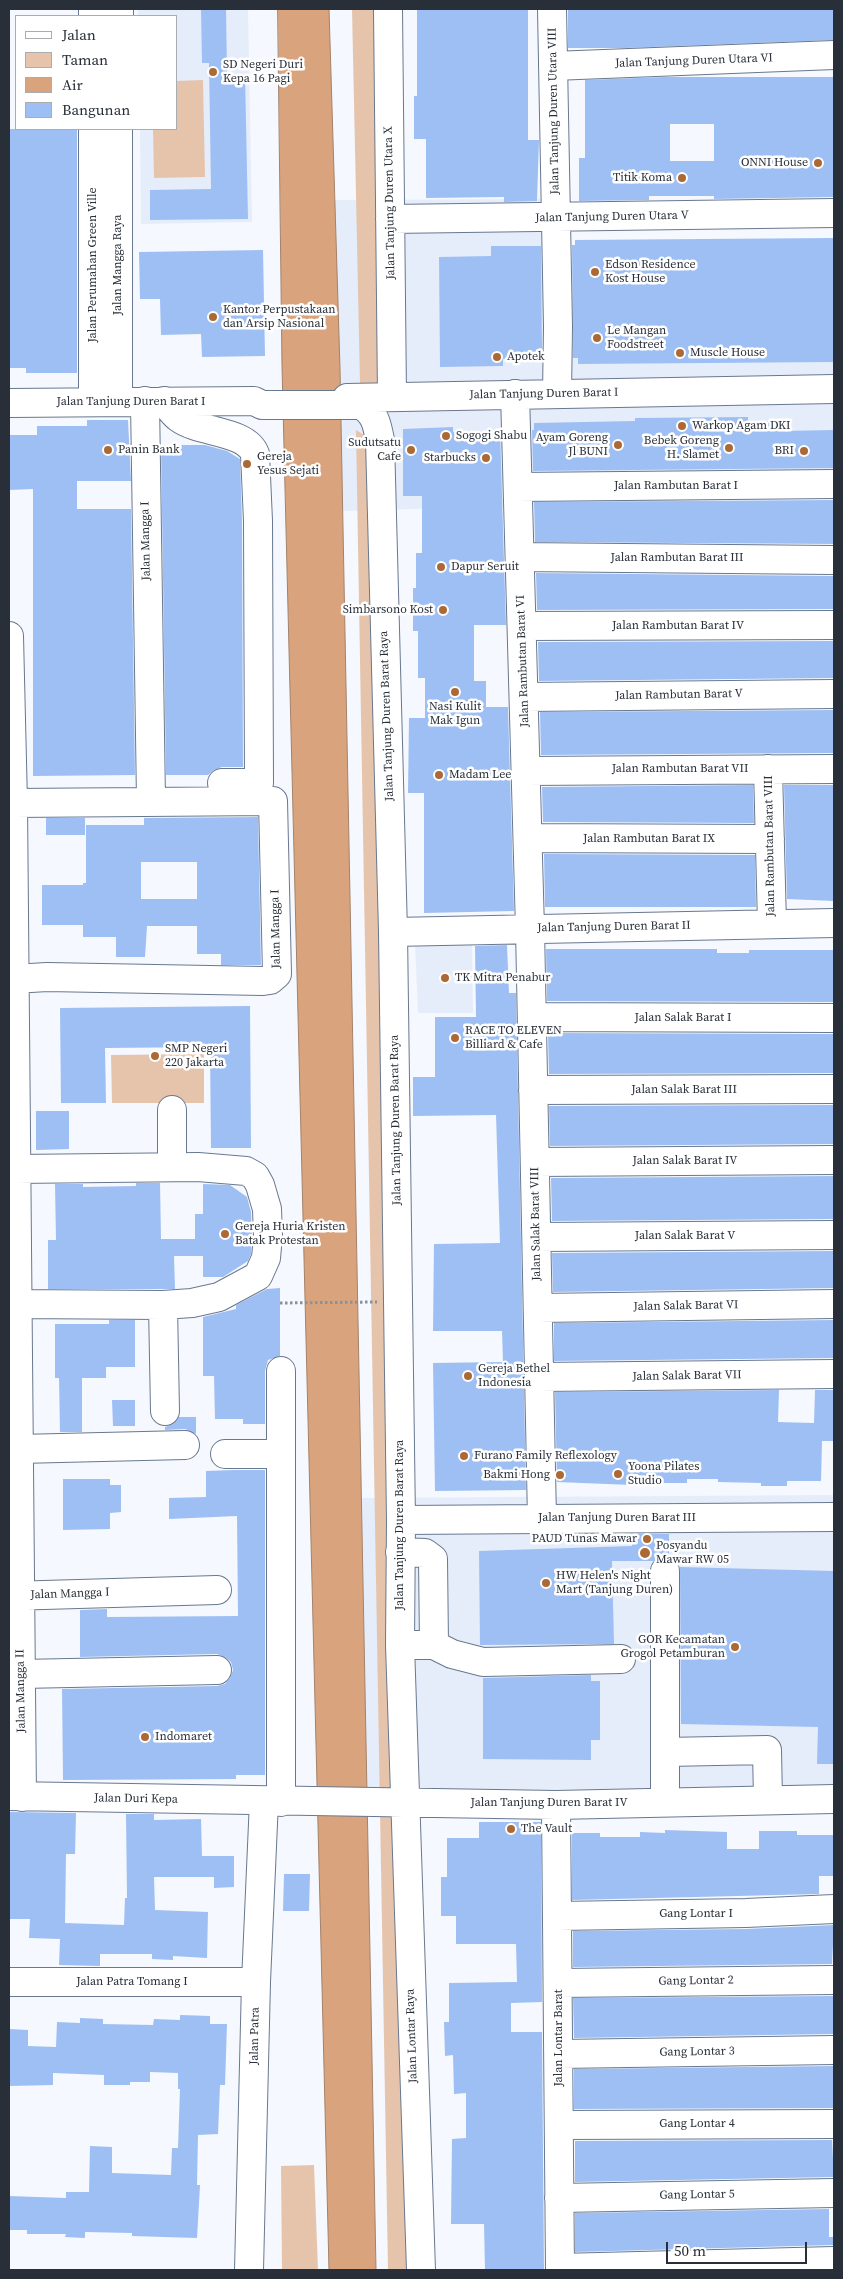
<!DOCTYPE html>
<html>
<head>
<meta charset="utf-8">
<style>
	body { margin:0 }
	#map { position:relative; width:843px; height:2279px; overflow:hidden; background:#f5f8fe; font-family:"Source Serif 4",serif }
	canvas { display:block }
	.frame { position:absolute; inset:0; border:10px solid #292f39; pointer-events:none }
	.legend { position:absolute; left:15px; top:15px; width:162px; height:115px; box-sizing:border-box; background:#fff; border:1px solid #a9acb0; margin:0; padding:6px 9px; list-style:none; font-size:15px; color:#292f39 }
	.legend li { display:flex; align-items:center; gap:10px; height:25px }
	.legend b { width:25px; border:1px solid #a9acb0 }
	.scale { position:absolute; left:666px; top:2242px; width:141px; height:22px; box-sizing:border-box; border:2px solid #292f39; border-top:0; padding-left:6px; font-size:15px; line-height:18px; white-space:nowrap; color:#292f39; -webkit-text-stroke:4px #fff; paint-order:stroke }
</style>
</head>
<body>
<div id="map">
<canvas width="843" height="2279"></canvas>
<div class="frame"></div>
<ul class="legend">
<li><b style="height:6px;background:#fff"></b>Jalan</li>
<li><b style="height:14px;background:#e6c4ac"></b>Taman</li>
<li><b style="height:14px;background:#d9a47d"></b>Air</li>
<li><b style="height:14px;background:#9ebff3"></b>Bangunan</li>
</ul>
<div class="scale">50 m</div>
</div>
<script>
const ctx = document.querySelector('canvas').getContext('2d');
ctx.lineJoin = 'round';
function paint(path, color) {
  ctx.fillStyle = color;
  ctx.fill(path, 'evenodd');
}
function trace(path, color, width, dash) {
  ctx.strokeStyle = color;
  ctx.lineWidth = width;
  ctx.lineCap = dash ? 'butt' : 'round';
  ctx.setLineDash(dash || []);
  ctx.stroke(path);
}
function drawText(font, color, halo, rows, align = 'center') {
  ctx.font = font + ' "Source Serif 4",serif';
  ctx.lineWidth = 5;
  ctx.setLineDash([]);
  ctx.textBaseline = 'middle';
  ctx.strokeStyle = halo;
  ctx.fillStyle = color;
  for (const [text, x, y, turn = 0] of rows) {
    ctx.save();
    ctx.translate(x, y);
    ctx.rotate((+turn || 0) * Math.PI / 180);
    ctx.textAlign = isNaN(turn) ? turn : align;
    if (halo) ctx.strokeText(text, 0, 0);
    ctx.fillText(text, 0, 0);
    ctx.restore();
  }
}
const built = new Path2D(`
	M138 9H248L252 222 141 224 140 129H176V16H138Z
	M550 199 548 296 834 294V497L342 511 333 200Z
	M472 942 473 1013H418L415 943Z
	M834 1495V1790L367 1799 361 1498Z`);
const green = new Path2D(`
	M352 9H376L384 383H360Z
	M203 80 205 177 154 178 153 129H176V81Z
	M356 430 375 442 410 2270H388Z
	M204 1054V1103H112L111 1055Z
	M314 2165 318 2270H282L281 2166Z`);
const water = new Path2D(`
	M278 9H329L340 369 376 2270H329L282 366Z`);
const building = new Path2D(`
	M201 9H226L227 74H245L248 219 150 220V190L211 189 209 63H202Z
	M417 9H528V140H539L537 201 504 202V197L426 198V139H414V96H417Z
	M568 9H834V40L626 48H568Z
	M664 77H834V197L714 199V196H649V200L579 201V158H585V80ZM670 124H714V161H670Z
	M9 129H77V373H26V368H9Z
	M834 238V362L578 364V358H573L572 245H575V240Z
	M491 246H541L542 359H503V366L440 367 439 257 491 256Z
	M263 250 265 356 202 357 201 334 161 335 160 299H140L139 252Z
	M748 417V423H784V431L834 430V468L533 471 532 430H534V423L635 421V418Z
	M87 420H128L131 481H77V509H131L135 775 33 776V489L9 490V435H37V426H87Z
	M453 427V432L500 431 506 625H474V681H486V707H508L514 911 424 913V793H408L409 718H425V678H418V631H413V588H416V553H422V496H403V429Z
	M161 445H205L227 451 240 459 242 521 243 767H222L214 770 208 775H166Z
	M834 500V544L535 542 534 502Z
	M536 573 834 576V609L537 610Z
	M834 641V678L539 681 538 642Z
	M834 710V753L541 755 540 712Z
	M753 785 754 823 543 822 542 787Z
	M784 785H834V901L787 899Z
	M258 817 261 965H221V954H197V926H147L145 957H116V937H83V925H42V885H83V883H86V825H144V818ZM141 862H197V899H141Z
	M46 818H85V835H46Z
	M544 854 755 855 756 907H545Z
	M507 945 509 993H516L526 1490 435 1491 433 1363 503 1362 502 1331H433L434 1244 500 1243 496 1115 413 1116V1077H435V1017H476L475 946Z
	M546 949H717V953H749V950H834V1002L547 1001Z
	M250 1006 251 1148H211L210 1047 105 1048 106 1103H61L60 1008Z
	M548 1033 834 1034V1073L549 1074Z
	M834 1105V1144L550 1146 549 1106Z
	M36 1111H69V1149L36 1150Z
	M834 1176V1219L552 1221 551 1178Z
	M136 1183H160L161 1239H195V1214H203V1184L230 1185 247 1197 251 1212 252 1236 251 1254 248 1261 223 1277H203V1256H174L175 1289H48V1240H56L55 1184H83V1187L136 1186Z
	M834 1251V1288L553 1292 552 1253Z
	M280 1288V1356L268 1360 265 1371V1424H243V1419H215L214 1376H203V1317L236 1309V1305L267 1289Z
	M109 1320H135V1367H106V1378H82V1432H60L59 1378H55V1324H109Z
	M834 1320V1358L554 1361V1323Z
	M779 1390 778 1422 814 1423 815 1390H834V1441H822L821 1481H787V1486H761V1483L718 1482V1479H687V1483H657V1486L557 1482 555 1392Z
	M112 1400H135V1426H113Z
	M179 1417H196V1434L185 1429 165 1430V1427L173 1424Z
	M234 1470H265V1775H236V1779L63 1780 62 1689 217 1686 225 1684 230 1678 233 1670 231 1662 225 1657 217 1654 80 1657V1610L107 1609V1617L238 1616 237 1516 169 1519V1498L206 1497V1471Z
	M63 1479H110V1485H121V1512L110 1513V1529L63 1530Z
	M632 1534H669V1556L658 1557 654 1561H612L614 1644 480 1645 479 1551 632 1546Z
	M680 1567 834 1571V1764H817L818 1727 681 1724Z
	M591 1675V1681H600V1740H591V1760L483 1759V1678Z
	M9 1812 76 1813 75 1854H66L65 1923 124 1925 125 1898H127L126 1814H154V1820L201 1819 202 1856H234V1887L214 1888V1877H154L155 1910 208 1912 207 1958 173 1956V1960L152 1959V1954H100V1966L59 1965 60 1939 29 1938 30 1919H9Z
	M479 1822H541L542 2002 511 2003V2032H542L544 2270H485L484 2224H451L452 2139 466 2138V2093L454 2094 453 2055 445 2056 444 2022H449V1983L517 1982 516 1944H456V1916H441V1877H447V1838H479Z
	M665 1830 727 1832V1849H759V1831H797V1835H834V1876H819V1894L572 1900V1833H600V1837H640V1832L665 1833Z
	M284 1874H310L309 1911H283Z
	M834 1925 832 1964 573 1967V1931L746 1929Z
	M833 1996 834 2034 574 2038 573 1998Z
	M180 2015 210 2016V2024H227L225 2085H220L218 2134 198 2135 197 2185H200L197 2238 132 2236V2233L85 2232V2238L65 2237 66 2234H27V2230H9V2196L66 2198V2192H89L90 2146 112 2147V2173L171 2175 172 2148H178L180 2089H178V2073L150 2072V2082H130V2085H104V2075L53 2073V2085L9 2086V2029L28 2030V2046L56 2047 57 2022 80 2023V2018L103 2019V2024L153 2025 154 2019 180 2020Z
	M834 2066V2108L574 2109V2069Z
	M832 2140 834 2177 575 2182V2141Z
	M829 2209V2237H834V2245L575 2252V2213Z`);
const path = new Path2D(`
	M280 1303 377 1302`);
const minor = new Path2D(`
	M388 9 392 397
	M552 9 558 327 557 393
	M93 16V9
	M119 16V9
	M553 66 834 55
	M390 219 834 213
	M515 394 530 929 542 1519
	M347 398 834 389
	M118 401V129
	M145 401 151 801
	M164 401C168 406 173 414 179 418 199 433 246 430 255 454L258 521 259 783H222
	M93 402V129
	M9 403 254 401 262 405H361C375 413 377 424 380 440L393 932 401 1520 400 1645 421 2270
	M518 487 834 484
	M520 557 834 560
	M522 626 834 625
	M9 636 13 803 22 1797
	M524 697 834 694
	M768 769 772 924
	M526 771 834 769
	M13 803 273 801 277 974 270 980 263 981 47 977 14 979
	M528 838 770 839
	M393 932 834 923
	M532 1017 834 1018
	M533 1090 834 1089
	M172 1110V1167
	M535 1162 834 1160
	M16 1169 198 1167 246 1171 255 1176 260 1185 267 1209 268 1236 266 1258 258 1276 219 1297 192 1303 163 1305 17 1304
	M537 1237 834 1235
	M163 1305 165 1411
	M538 1308 834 1304
	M281 1371V1802
	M539 1377 834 1374
	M19 1449 185 1445
	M225 1454H281
	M401 1520 834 1517
	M400 1552 425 1553 433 1559 434 1645
	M665 1571V1802
	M9 1596 217 1590
	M400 1645H434L452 1654 483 1662 621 1659
	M21 1674 217 1670
	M666 1752 767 1750 768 1800
	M9 1796 556 1805 834 1799
	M556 1805 560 2270
	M558 1916 746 1913 834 1909
	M9 1982H256
	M558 1983 834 1980
	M559 2054 834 2050
	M559 2125 834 2124
	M559 2198 834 2193
	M560 2268 834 2261
	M249 2270 256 1982 264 1801`);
const markers = [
	[213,72,5,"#ab6935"],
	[818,163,5,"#ab6935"],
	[682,178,5,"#ab6935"],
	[595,272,5,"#ab6935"],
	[213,317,5,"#ab6935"],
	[597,338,5,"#ab6935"],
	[680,353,5,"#ab6935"],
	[497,357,5,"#ab6935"],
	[682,426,5,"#ab6935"],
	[446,436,5,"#ab6935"],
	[618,445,5,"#ab6935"],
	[729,448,5,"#ab6935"],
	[108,450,5,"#ab6935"],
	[411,450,5,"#ab6935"],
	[804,451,5,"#ab6935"],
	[486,458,5,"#ab6935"],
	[247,464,5,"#ab6935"],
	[441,567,5,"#ab6935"],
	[443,610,5,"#ab6935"],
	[455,692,5,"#ab6935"],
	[439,775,5,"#ab6935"],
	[445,978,5,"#ab6935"],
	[455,1038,5,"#ab6935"],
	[155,1056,5,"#ab6935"],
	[225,1234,5,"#ab6935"],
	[468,1376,5,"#ab6935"],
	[464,1456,5,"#ab6935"],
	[618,1474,5,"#ab6935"],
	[560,1475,5,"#ab6935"],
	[647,1539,5,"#ab6935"],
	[645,1553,6,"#ab6935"],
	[546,1583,5,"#ab6935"],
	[735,1647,5,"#ab6935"],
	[145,1737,5,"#ab6935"],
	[511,1829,5,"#ab6935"]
];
const streetNames = [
	["Jalan Tanjung Duren Utara VI",694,61,-2],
	["Jalan Tanjung Duren Utara VIII",554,111,-91],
	["Jalan Tanjung Duren Utara X",390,203,-91],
	["Jalan Tanjung Duren Utara V",612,217,-1],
	["Jalan Perumahan Green Ville",93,265,-90],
	["Jalan Mangga Raya",118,265,-90],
	["Jalan Tanjung Duren Barat I",544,394,-1],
	["Jalan Tanjung Duren Barat I",131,402],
	["Jalan Rambutan Barat I",676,486],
	["Jalan Mangga I",146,541,-91],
	["Jalan Rambutan Barat III",677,558],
	["Jalan Rambutan Barat IV",678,626],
	["Jalan Rambutan Barat VI",523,661,-92],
	["Jalan Rambutan Barat V",679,695,-1],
	["Jalan Tanjung Duren Barat Raya",387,716,-92],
	["Jalan Rambutan Barat VII",680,769],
	["Jalan Rambutan Barat IX",649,839],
	["Jalan Rambutan Barat VIII",770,846,-91],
	["Jalan Tanjung Duren Barat II",614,927,-1],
	["Jalan Mangga I",276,929,-91],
	["Jalan Salak Barat I",683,1018],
	["Jalan Salak Barat III",684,1090],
	["Jalan Tanjung Duren Barat Raya",396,1120,-91],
	["Jalan Salak Barat IV",685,1161],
	["Jalan Salak Barat VIII",536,1224,-91],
	["Jalan Salak Barat V",685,1236],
	["Jalan Salak Barat VI",686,1306,-1],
	["Jalan Salak Barat VII",687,1376,-1],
	["Jalan Tanjung Duren Barat III",617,1518],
	["Jalan Tanjung Duren Barat Raya",400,1525,-90],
	["Jalan Mangga I",70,1594,-2],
	["Jalan Mangga II",21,1691,-91],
	["Jalan Duri Kepa",136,1799,1],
	["Jalan Tanjung Duren Barat IV",549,1803],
	["Gang Lontar I",696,1914],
	["Gang Lontar 2",696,1981,-1],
	["Jalan Patra Tomang I",132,1982],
	["Jalan Patra",255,2036,-89],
	["Jalan Lontar Raya",412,2036,-92],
	["Jalan Lontar Barat",559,2038,-90],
	["Gang Lontar 3",697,2052,-1],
	["Gang Lontar 4",697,2124],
	["Gang Lontar 5",697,2195,-1]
];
const poiNames = [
	["SD Negeri Duri",223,65],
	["Kepa 16 Pagi",223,79],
	["ONNI House",808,163,"right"],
	["Titik Koma",672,178,"right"],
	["Edson Residence",605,265],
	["Kost House",605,279],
	["Kantor Perpustakaan",223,310],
	["dan Arsip Nasional",223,324],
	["Le Mangan",607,331],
	["Foodstreet",607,345],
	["Muscle House",690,353],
	["Apotek",507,357],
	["Warkop Agam DKI",692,426],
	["Sogogi Shabu",456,436],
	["Ayam Goreng",608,438,"right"],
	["Jl BUNI",608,452,"right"],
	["Bebek Goreng",719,441,"right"],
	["H. Slamet",719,455,"right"],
	["Sudutsatu",401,443,"right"],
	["Cafe",401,457,"right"],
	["Panin Bank",118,450],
	["BRI",794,451,"right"],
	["Gereja",257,457],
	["Yesus Sejati",257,471],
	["Starbucks",476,458,"right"],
	["Dapur Seruit",451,567],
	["Simbarsono Kost",433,610,"right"],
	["Nasi Kulit",455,707,"center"],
	["Mak Igun",455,721,"center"],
	["Madam Lee",449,775],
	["TK Mitra Penabur",455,978],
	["RACE TO ELEVEN",465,1031],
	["Billiard & Cafe",465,1045],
	["SMP Negeri",165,1049],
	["220 Jakarta",165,1063],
	["Gereja Huria Kristen",235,1227],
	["Batak Protestan",235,1241],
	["Gereja Bethel",478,1369],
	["Indonesia",478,1383],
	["Furano Family Reflexology",474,1456],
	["Yoona Pilates",628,1467],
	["Studio",628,1481],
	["Bakmi Hong",550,1475,"right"],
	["PAUD Tunas Mawar",637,1539,"right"],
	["Posyandu",656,1546],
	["Mawar RW 05",656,1560],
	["HW Helen's Night",556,1576],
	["Mart (Tanjung Duren)",556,1590],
	["GOR Kecamatan",725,1640,"right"],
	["Grogol Petamburan",725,1654,"right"],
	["Indomaret",155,1737],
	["The Vault",521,1829]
];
paint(built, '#e5edfa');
paint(green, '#e6c4ac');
paint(water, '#d9a47d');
trace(water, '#a48169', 1);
paint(building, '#9ebff3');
trace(minor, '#69788e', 30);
trace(path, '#8c9098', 3, [2.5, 2.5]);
trace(minor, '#fff', 28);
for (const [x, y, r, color] of markers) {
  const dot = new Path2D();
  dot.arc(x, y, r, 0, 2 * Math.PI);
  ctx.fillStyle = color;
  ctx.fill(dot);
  trace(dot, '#fff', 2);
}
drawText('12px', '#292f39', '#fff', streetNames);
drawText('12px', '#292f39', '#fff', poiNames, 'left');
</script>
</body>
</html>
